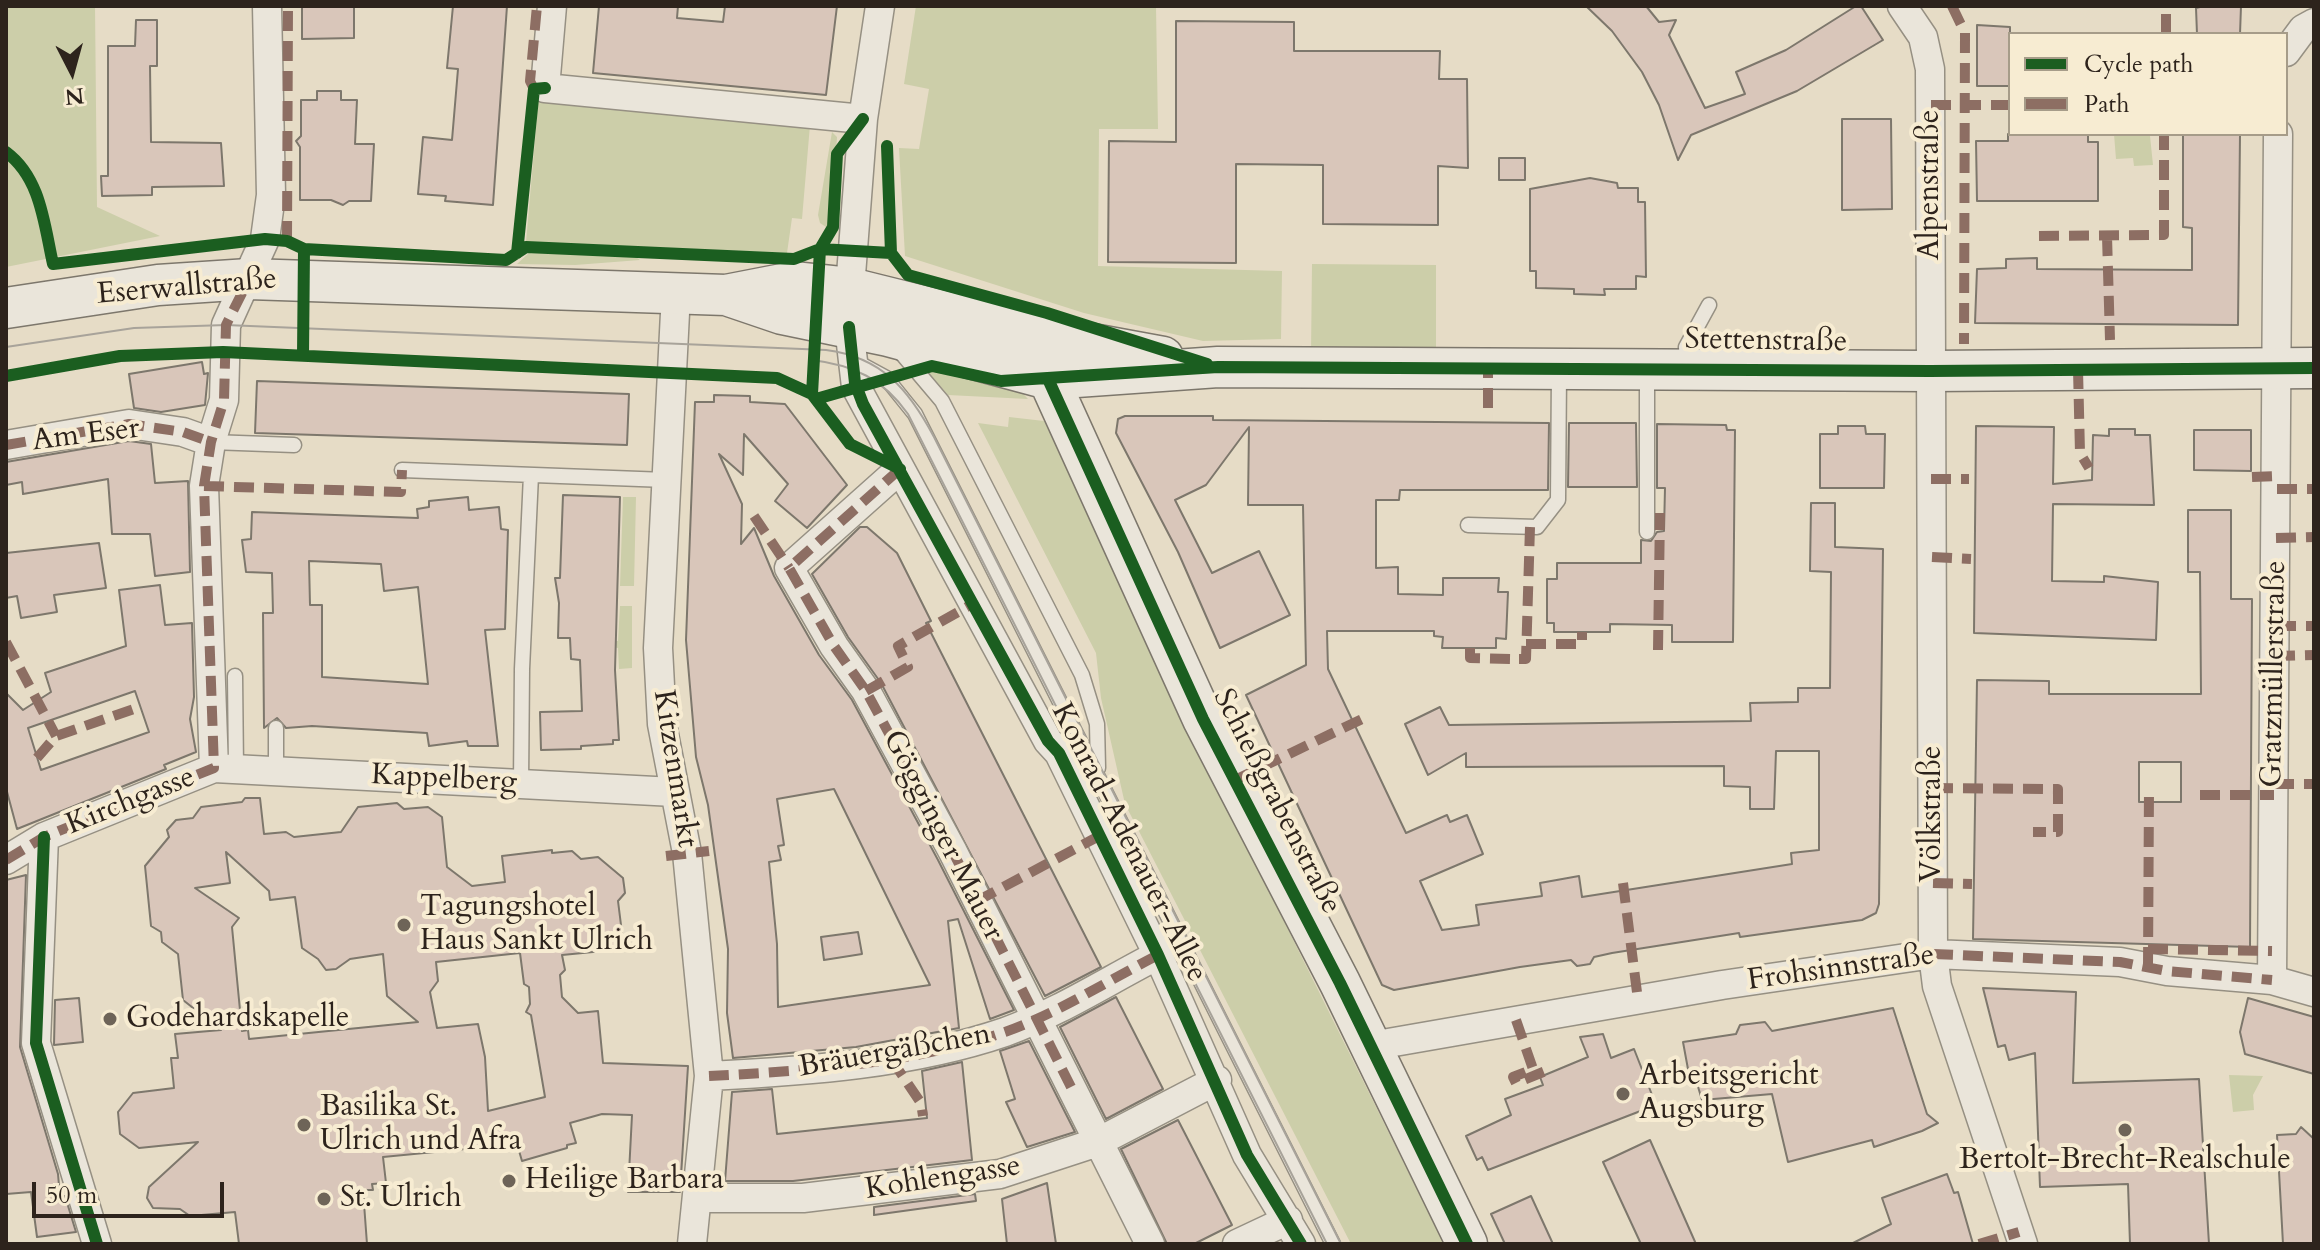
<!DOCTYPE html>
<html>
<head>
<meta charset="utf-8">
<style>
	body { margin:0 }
	#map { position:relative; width:2320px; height:1250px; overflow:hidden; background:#e6dcc6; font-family:Cardo,serif }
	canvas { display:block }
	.frame { position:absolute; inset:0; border:8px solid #2d231c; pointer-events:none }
	.legend { position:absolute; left:2008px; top:32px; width:280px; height:104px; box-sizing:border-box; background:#f7ecd2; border:2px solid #a69c89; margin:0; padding:10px 14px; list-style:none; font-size:24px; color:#2d231c }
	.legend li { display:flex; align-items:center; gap:16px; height:40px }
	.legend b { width:40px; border:2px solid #a69c89 }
	.north { position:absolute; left:32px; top:32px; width:80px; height:80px; -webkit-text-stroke:6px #f7ecd2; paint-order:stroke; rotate:174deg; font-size:22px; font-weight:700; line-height:32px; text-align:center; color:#2d231c }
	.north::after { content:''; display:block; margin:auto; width:28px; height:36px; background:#2d231c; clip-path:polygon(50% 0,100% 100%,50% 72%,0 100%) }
	.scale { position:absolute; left:32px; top:1182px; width:192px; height:36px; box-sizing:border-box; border:4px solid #2d231c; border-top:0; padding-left:10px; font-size:24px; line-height:28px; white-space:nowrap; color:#2d231c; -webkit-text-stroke:6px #f7ecd2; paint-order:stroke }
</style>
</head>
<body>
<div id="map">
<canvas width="2320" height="1250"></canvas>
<div class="frame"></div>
<ul class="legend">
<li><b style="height:10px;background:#1b5e20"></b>Cycle path</li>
<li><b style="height:10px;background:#8d6e63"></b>Path</li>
</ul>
<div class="north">N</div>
<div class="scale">50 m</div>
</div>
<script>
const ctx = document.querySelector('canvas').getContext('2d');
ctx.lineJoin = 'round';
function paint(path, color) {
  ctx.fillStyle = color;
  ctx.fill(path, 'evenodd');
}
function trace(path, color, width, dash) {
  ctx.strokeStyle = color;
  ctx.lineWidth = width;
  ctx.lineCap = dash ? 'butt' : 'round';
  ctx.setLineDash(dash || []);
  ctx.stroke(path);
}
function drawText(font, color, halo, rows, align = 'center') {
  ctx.font = font + ' Cardo,serif';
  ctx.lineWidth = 8;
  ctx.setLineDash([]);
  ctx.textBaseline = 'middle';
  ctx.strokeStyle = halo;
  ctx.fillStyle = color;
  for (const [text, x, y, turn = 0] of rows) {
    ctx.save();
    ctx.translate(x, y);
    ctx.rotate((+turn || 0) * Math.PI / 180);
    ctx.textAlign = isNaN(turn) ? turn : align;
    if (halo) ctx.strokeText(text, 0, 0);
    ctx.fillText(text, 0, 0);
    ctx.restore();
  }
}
const green = new Path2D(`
	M6 6H95L97 207 160 236 6 267Z
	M916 6H1156L1158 129H1099L1098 266 1282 271 1281 339 1203 341 1084 313 905 256 899 148 919 149 929 89 904 84Z
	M539 94 810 125 802 219 792 218 787 253 526 242Z
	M832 132 837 137 832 218 826 227 820 223 818 215Z
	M2114 134 2150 136 2153 165 2134 166 2133 158 2116 159Z
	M530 252 636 257 640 260 575 265 517 264Z
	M1312 264 1436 265V355L1311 354Z
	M932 369 1000 388 1017 387 1028 399 948 395 926 370Z
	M1009 417 1044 421 1053 438 1207 766 1444 1244H1351L1125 804 1101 698 1096 653 978 423 1008 427Z
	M623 497H636L634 586H620Z
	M620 606H632V668L619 669 618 648 611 647 612 641H618Z
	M2229 1075 2263 1076 2253 1095 2254 1110 2233 1112Z`);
const building = new Path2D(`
	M302 6H354V38L302 39Z
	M453 6H507L493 205 445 201 446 196 418 194 423 137 452 140 458 69 447 68Z
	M599 6H678L677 18 723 22 725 6H837L826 95 593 73Z
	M1586 6H1646L1659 22 1676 20 1669 35 1705 108 1745 94 1736 72 1786 50 1856 6H1861L1883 40 1797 91 1691 135 1678 160 1659 105 1642 72 1612 31Z
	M2204 6H2241L2240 34H2197L2196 8Z
	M136 20H157V66H150L151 142 221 143 224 186 152 187V195L102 196 101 176H108V46H135Z
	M1176 21 1294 22V51H1440L1439 79H1467L1468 168 1438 166V225L1323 224V165L1236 164V263L1108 262 1109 141 1176 142Z
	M1977 25 2010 27V86H1977Z
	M317 91H341V100H357L355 144H374L371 201H349L343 205 331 200H300V147L296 141 301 136V100H317Z
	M1842 119H1891L1892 209 1842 210Z
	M2008 134H2088V142H2098V201H1977L1976 141H2008Z
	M2183 134H2240L2238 325 1975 323 1977 269 2006 268V259L2037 258V269L2192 270V228L2183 227Z
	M1499 158H1525V180H1499Z
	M1590 178 1617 183 1618 188H1638V202H1645L1646 277 1636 276V289H1604L1605 295 1574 294V289L1536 288V271H1530V189Z
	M202 362 204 374 208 373 205 405 161 412 134 408 129 374Z
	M257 381 629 394 627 445 255 433Z
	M714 395 750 396V402L785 404 847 485 807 528 775 501 788 484 744 434 743 475 719 454 742 504 741 544 754 528 774 576 819 655 852 700 938 860 1014 1010 990 1019 958 919 948 921 959 1028 856 1047 733 1058 727 1013 728 949 708 805 696 757 686 640 695 402H714ZM834 789 930 985 778 1007 777 944 769 862 781 860 778 846 784 845 777 799Z
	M1125 416H1213V420L1549 423 1548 490H1400L1399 500H1376V568L1398 567V594L1443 595V578H1499L1498 592H1508L1506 639 1496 638V648H1442L1443 637 1434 636V631H1327L1328 669 1406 833 1447 815 1450 822 1467 815 1483 854 1420 881 1442 930 1479 925 1476 905 1542 896 1540 883 1579 876 1582 897 1792 864 1791 853 1819 850V751H1776L1774 809H1750V787L1724 786V766L1466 767V753L1428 775 1405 724 1440 707 1449 725 1751 721 1750 703 1798 702V688H1830L1831 572 1810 571 1811 503H1835V547L1883 549 1879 904 1876 913 1862 920 1740 937 1739 933 1612 953 1594 957 1590 964 1577 966 1571 960 1520 967 1394 990 1382 985 1246 695 1306 665 1303 505H1248L1249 427 1206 485 1175 500 1212 573 1259 551 1290 615 1220 648 1178 552 1116 433 1118 419Z
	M1569 423H1636L1637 487H1568Z
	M1657 424 1726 425 1727 430H1735L1733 642H1672V625L1610 624V632H1554V623H1547V579H1557V563H1641V540L1651 541 1657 532 1664 531 1665 488H1657Z
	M1838 426H1865L1866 434H1885L1884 488H1820V434H1838Z
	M1976 426 2054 427 2053 484 2092 480 2093 435 2109 436V429H2135V435H2150L2154 505 2053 504 2052 581 2104 582V576L2158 582 2156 640 1974 633Z
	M2194 430H2251V471L2194 470Z
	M129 441 151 444 155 483 188 481 190 572 155 576 150 534H112L108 479 23 494 22 482 6 485V462Z
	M563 495 620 497 615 670 619 740H613V744L581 746V749L541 750 540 712 582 711 580 660 571 659 570 638H558L559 603 555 578H560Z
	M468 497 469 510 499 507 501 529 508 530 505 629 485 630 498 746H468L467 741 429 746 427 733 312 726 286 728 277 718 264 728 263 613H273L272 573 246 572 242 540 251 539 252 512 418 518 417 509 429 507V501ZM309 561 381 564 384 591 418 587 428 684 322 677V605H310Z
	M2188 510H2231V599H2252L2250 947 1973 939 1977 680 2049 681V694H2201L2200 572H2188ZM2139 762H2181V802H2139Z
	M860 527H867L897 553 931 621 926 623 1101 967 1045 996 881 683 848 637 812 574Z
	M99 543 106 588 54 595 57 612 21 618 17 596 6 598V553Z
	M160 585 165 625 192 623 194 697 190 719 196 752 164 765 166 769 17 829 6 788V693L23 710 51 692 45 673 126 646 119 590ZM135 691 149 732 41 770 28 728Z
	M245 798H260L264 834 286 832 294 837 341 832 358 807 397 803 404 809 428 807 442 817 447 867 472 886 505 882 502 856 552 850V853L572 851 581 859 598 857 623 878 625 893 618 901 624 949 562 955 565 970 560 975 562 997 578 1013 598 1011 603 1063 688 1066 680 1192H628L632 1115 602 1114 570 1123 576 1143 567 1145V1148L522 1161 517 1144 383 1157 386 1183 372 1184 373 1190H363L367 1244H239L235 1212 190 1216 180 1209 153 1208 147 1198 149 1187 198 1142 139 1148 120 1134 118 1112 133 1093 174 1088 171 1058H178L175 1034 221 1030 183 1000 178 954 162 942 161 932 151 926 145 866 169 837 167 830 176 820 193 818 201 807 242 802ZM226 852 269 891 270 900 295 897 302 948 318 959 326 970 336 969 350 959 383 954 387 996 418 1022 249 1039 248 1030 242 1031 232 927 239 918 195 888 230 883ZM520 953 524 984 529 987 530 1004 526 1012 531 1015 545 1097 488 1111 485 1057 478 1024 437 1028 430 992 438 981 436 962Z
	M26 875 20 1047 58 1174 60 1197 65 1196 76 1232 37 1237 31 1192 6 1194V880Z
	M858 932 862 954 824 960 821 937Z
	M1983 988 2076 992 2073 1083 2199 1079 2209 1244H2130L2128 1184 2040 1187 2035 1053 2009 1060 2005 1045 1998 1047Z
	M1116 997 1163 1089 1106 1119 1060 1027Z
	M79 998 83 1042 54 1045 55 1000Z
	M2248 998 2314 1017V1074L2245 1054 2240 1032Z
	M1893 1008 1927 1114 1938 1123 1922 1131 1874 1147 1872 1140 1788 1162 1772 1094 1702 1100 1696 1080H1690L1683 1042 1736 1034 1740 1025 1765 1022 1772 1031Z
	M1603 1034 1611 1058 1634 1049 1656 1105 1488 1170 1482 1157 1477 1160 1466 1136 1511 1115 1505 1099 1543 1085 1540 1077 1588 1057 1580 1037Z
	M1029 1041 1075 1132 1027 1147 1006 1102 1015 1099 1000 1051Z
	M962 1062 972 1160 793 1181H725L732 1092 772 1089 777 1134 927 1118 922 1071Z
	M1178 1120 1232 1225 1194 1244H1167L1121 1149Z
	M2301 1127 2314 1139V1244H2283L2277 1135 2296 1134Z
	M1650 1140 1696 1244H1641L1603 1162Z
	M1947 1174 1954 1193 1958 1192 1973 1244H1851L1891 1224 1882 1198Z
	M1047 1183 1056 1244H1007L1002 1199Z
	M975 1194 976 1201 874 1215V1207Z
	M1531 1196 1553 1244H1505L1491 1214Z`);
const lane = new Path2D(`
	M898 349 942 401 1082 675 1097 724 1098 768
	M851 359 886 378 915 414 1333 1244
	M1687 366 1686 347 1709 305
	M211 442 294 445
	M402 470 666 480
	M1468 525 1537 527 1558 500 1559 372
	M1647 532V372
	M235 676 236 769
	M276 728V771
	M521 784 522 669 531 475`);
const street = new Path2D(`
	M552 6 545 88 863 119
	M880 6 863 119 850 288 849 327 856 387 1048 741 1059 753 1158 955 1247 1155 1301 1244
	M1902 6 1923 37 1930 69 1933 954 1937 986 2023 1244
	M2286 52 2303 29 2314 23
	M676 293 658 648 662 724 687 853 709 1076 692 1244
	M6 445 129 424 183 432 211 442
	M900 469 789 568 834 646 866 691 953 852 1150 1244
	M214 768 204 486 211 442 224 400 226 325 265 239 271 195 267 6
	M44 837 36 1043 97 1244
	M6 860 44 837 214 768 674 792
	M2272 980 2278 134
	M1371 1046 1722 985 1933 954 2120 962 2167 971 2272 980 2314 992
	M709 1076C807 1071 911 1064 1005 1032 1058 1013 1109 980 1158 955
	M698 1198H803L1000 1174 1098 1142 1217 1080
	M1237 1244 1288 1220`);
const secondary = new Path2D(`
	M726 295 782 314 888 336 1048 379 1218 367 1930 371 2314 368
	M6 308 158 285 249 279 726 295 793 282 850 288 1027 332 1163 357
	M1039 358 1203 719 1340 983 1467 1244`);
const tram = new Path2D(`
	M6 347 134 328 226 325 826 350C882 357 909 390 934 437L1341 1244
	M812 360C854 365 883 379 908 414L1109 811
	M1186 965 1327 1244`);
const quiet = new Path2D(`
	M1952 6 1965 33 1964 344
	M2166 34V6
	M534 89 530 81 537 6
	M1931 105H2010
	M2039 236 2164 235V134
	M2107 236 2110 340
	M287 241 288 6
	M2078 369 2080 453 2089 468
	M1488 408V367
	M6 445 129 424 183 432 211 442
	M900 469 789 568 834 646 866 691 953 852 1075 1095
	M2252 477 2277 476
	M1931 479H1969
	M204 486 401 492 402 470
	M2277 489H2314
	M754 516 789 568
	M2276 538 2314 537
	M1932 557 1971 559
	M2276 626H2314
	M6 642 56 736
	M1526 644H1582V632
	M1470 648V658L1515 659
	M1658 650 1660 513
	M2275 656 2314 655
	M1519 659H1526L1530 527
	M866 691 908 667 898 646 974 603
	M37 758 56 736 134 709
	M1235 780 1362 719
	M2274 784H2314
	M1933 788 2058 789V832H2033
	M2200 795H2274
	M666 856 709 851
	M6 860 44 837 214 768 204 486 211 442 224 400 226 325 249 279
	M1623 883 1638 1000
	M1933 883 1972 884
	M977 901 1101 835
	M2148 949 2272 951
	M1933 954 2120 962 2167 971 2272 980
	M2148 967 2149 788
	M1516 1020 1533 1069 1513 1077 1516 1083 1548 1070
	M891 1059 921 1103 923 1116
	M709 1076C807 1071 911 1064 1005 1032 1058 1013 1109 980 1158 955
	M1979 1244 2019 1232`);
const cycleway = new Path2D(`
	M887 146 891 253
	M6 152C41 178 44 224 53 264L265 239 287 241 304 249 506 260 526 247 794 259 820 249 891 253 908 275 1047 313 1207 364
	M517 253 534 89 545 88
	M849 327 855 383 863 404 1048 741 1059 753 1158 955 1247 1155 1301 1244
	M303 355 304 249
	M6 376 120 356 223 352 777 378 812 394 850 444 900 469
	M1048 379 1203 719 1340 983 1467 1244
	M812 394 820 249 833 227 837 154 863 119
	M816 399 932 366 1001 381 1218 367 1930 371 2314 368
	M44 837 36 1043 97 1244`);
const markers = [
	[404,925,8,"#6e6458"],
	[110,1019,8,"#6e6458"],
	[1623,1094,8,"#6e6458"],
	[304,1125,8,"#6e6458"],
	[2125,1130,8,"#6e6458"],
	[509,1181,8,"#6e6458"],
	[324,1199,8,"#6e6458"]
];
const streetNames = [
	["Alpenstraße",1931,185,-90],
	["Eserwallstraße",187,288,-5],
	["Stettenstraße",1766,342,1],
	["Am Eser",86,436,-7],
	["Gratzmüllerstraße",2275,674,-89],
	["Kitzenmarkt",674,769,81],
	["Kappelberg",444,780,3],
	["Kirchgasse",131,802,-22],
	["Schießgrabenstraße",1276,802,63],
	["Völkstraße",1933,814,-90],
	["Gögginger Mauer",942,836,63],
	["Konrad-Adenauer-Allee",1128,843,63],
	["Frohsinnstraße",1841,969,-8],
	["Bräuergäßchen",895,1052,-10],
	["Kohlengasse",943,1179,-9]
];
const poiNames = [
	["Tagungshotel",420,908],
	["Haus Sankt Ulrich",420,942],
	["Godehardskapelle",126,1019],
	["Arbeitsgericht",1639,1077],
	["Augsburg",1639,1111],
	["Basilika St.",320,1108],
	["Ulrich und Afra",320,1142],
	["Bertolt-Brecht-Realschule",2125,1161,"center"],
	["Heilige Barbara",525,1181],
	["St. Ulrich",340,1199]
];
paint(green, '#cccea9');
paint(building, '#d9c6ba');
trace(building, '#7d776c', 2);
trace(lane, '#969083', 17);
trace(street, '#969083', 31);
trace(secondary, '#7d776c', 43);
trace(lane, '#eae5da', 14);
trace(street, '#eae5da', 28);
trace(secondary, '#eae5da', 40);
trace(tram, '#a8a39a', 2);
trace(quiet, '#8d6e63', 10, [20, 10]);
trace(cycleway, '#1b5e20', 12);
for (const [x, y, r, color] of markers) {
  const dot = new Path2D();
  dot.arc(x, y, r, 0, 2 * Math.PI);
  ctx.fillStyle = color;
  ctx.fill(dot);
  trace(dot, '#f7ecd2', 3);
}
drawText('30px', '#2d231c', '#f7ecd2', streetNames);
drawText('30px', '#2d231c', '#f7ecd2', poiNames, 'left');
</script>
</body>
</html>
